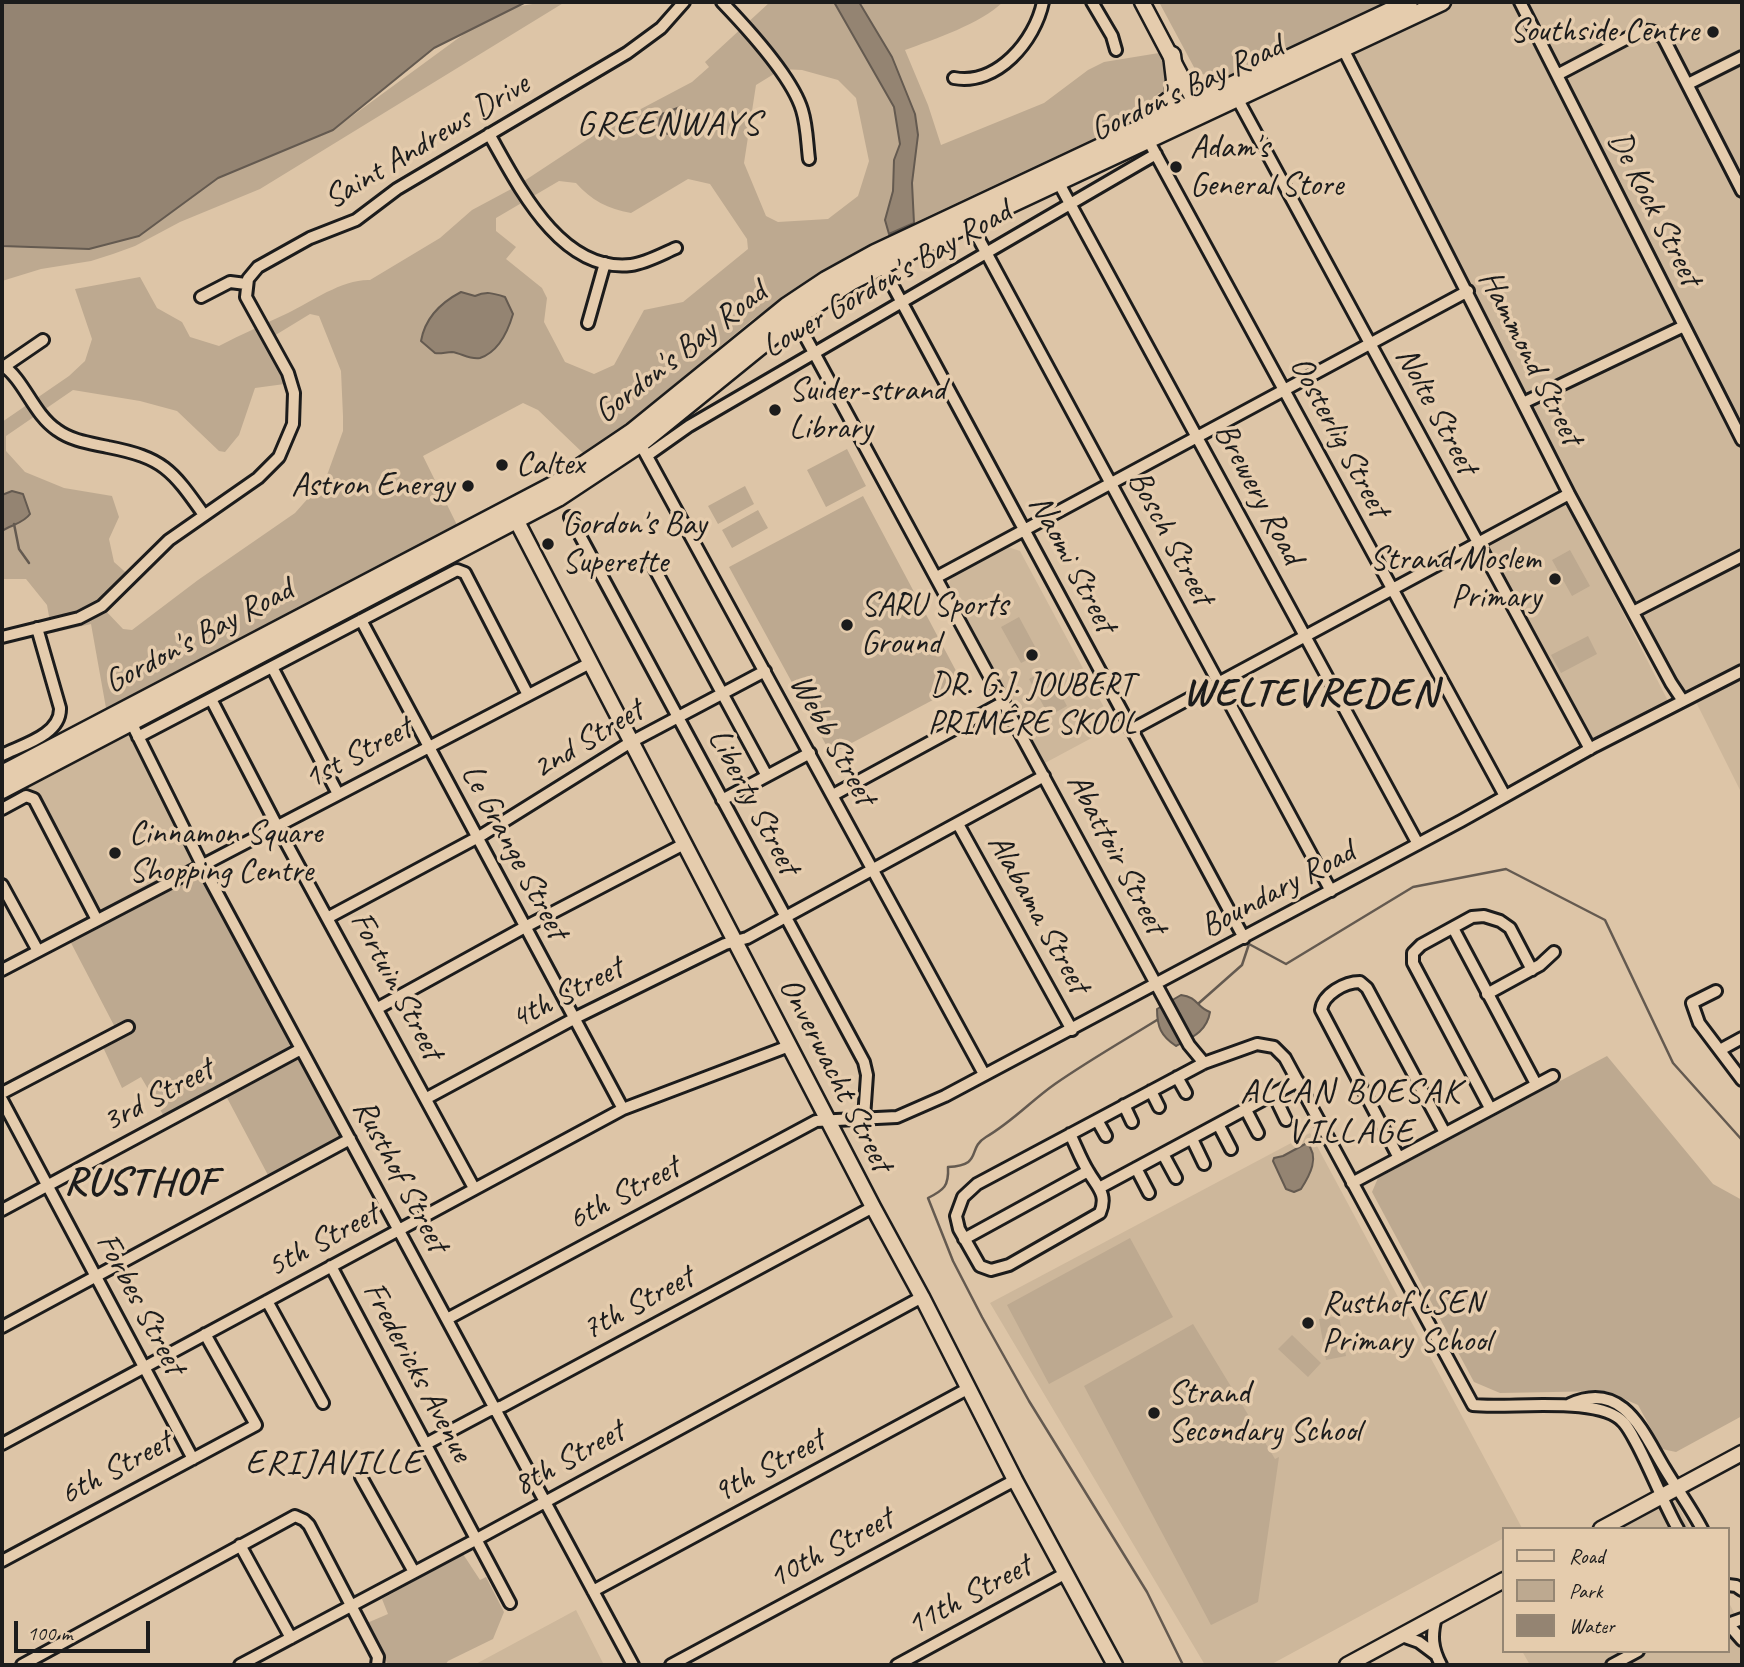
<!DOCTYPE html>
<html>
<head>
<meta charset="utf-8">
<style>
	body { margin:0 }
	#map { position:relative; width:1744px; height:1667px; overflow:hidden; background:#ddc5a7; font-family:Caveat,sans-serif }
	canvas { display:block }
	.frame { position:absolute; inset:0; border:4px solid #1c1c1c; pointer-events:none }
	.legend { position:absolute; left:1502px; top:1527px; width:228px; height:126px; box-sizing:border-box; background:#e5ccad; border:2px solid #958673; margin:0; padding:9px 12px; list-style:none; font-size:21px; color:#1c1c1c }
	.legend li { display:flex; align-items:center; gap:14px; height:35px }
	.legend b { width:35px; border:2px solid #958673 }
	.scale { position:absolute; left:14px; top:1621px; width:136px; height:32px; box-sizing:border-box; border:4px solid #1c1c1c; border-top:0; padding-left:9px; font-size:21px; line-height:24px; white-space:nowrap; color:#1c1c1c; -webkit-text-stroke:5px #e5ccad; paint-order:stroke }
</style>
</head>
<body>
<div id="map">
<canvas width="1744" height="1667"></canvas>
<div class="frame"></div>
<ul class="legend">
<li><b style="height:9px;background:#e5ccad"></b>Road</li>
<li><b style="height:19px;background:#bda990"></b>Park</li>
<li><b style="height:19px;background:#948472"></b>Water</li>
</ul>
<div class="scale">100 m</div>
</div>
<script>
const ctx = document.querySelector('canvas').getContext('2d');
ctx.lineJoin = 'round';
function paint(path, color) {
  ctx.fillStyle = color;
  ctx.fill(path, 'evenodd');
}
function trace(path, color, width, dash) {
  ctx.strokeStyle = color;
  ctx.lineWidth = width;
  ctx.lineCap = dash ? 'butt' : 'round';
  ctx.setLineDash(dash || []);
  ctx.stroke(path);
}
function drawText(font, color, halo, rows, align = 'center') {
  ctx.font = font + ' Caveat,sans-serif';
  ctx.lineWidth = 7;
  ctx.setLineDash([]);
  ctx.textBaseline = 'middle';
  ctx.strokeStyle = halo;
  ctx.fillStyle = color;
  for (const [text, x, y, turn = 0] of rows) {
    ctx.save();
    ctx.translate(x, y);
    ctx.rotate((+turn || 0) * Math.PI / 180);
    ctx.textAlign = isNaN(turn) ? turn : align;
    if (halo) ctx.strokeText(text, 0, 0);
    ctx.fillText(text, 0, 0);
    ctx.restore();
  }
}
const built = new Path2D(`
	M1428 2H1742V794L1694 698 1683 703 1341 43Z
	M1567 503 1668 701 1591 742 1486 545Z
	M1008 547 1020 551 1114 726 1045 763 949 585 951 577Z
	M128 718 203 865 97 919 22 772Z
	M1310 1133 1522 1528 1504 1529V1538L1270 1665H1205L990 1303Z
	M1671 1492 1690 1529H1601Z
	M1728 1601 1742 1628V1665H1530L1522 1651H1728Z
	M576 1610 604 1665H474Z`);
const green = new Path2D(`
	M544 2H565L260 189 180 222 135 246 113 254 91 261 41 269 2 281V246L89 249 139 236 218 178 333 130 468 31 515 7Z
	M770 2H1003C980 24 935 39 905 50L928 105 941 145 1044 103 1088 70 1104 62 1159 53 1168 78 1162 93H1159L1145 108 1116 128 886 236 823 270 752 320 631 420 584 454 538 410 523 403 423 456 457 525 106 708 91 624 52 633 47 605 26 579H2V422L69 376 85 361 92 339 75 289 140 277 157 308 182 322 190 337 219 346C242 334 265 324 288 313 312 301 343 279 370 280L440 238 472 210 515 187 603 129 692 82 709 67 705 62ZM782 69 802 70 838 80 856 98 869 161 858 196 828 219 778 222 766 216 744 163 756 85ZM688 179 710 184 747 239 748 249 683 302 644 310 614 365 594 374 565 362 544 322 547 298 542 288 506 259 516 247 496 231V218L559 181 576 183C591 200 608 209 631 213ZM310 314 319 316 341 371 343 416V431L326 478 295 513 198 580 132 630 123 629 104 609 132 578 114 562 109 539 119 517 112 496 64 488 25 472 6 451V436L73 390 140 401 177 411 219 451 225 452 239 435 255 388 292 383 269 339Z
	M1159 2H1386L1218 81 1196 71Z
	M847 449 866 486 826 507 807 470Z
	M745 486 754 504 718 524 708 506Z
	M863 496 963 684 831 754 729 567Z
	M758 510 768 528 732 548 722 530Z
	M1570 550 1590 586 1572 596 1552 560Z
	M1019 617 1039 654 1021 663 1001 627Z
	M1588 636 1597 654 1561 673 1551 655Z
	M1047 669 1067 706 1049 716 1029 679Z
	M195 874 203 877 290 1038 291 1045 288 1050 165 1118 141 1077 122 1088 102 1045 119 1035 70 941Z
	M1607 1056 1713 1184 1742 1200V1416L1676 1452 1662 1449 1638 1405 1606 1391 1500 1393 1474 1382 1372 1192 1378 1178Z
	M291 1059 298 1060 304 1064 341 1135 339 1140 269 1177 225 1094Z
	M1130 1238 1173 1317 1049 1384 1007 1305Z
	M1339 1316 1346 1356 1326 1360 1319 1319Z
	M1193 1324 1275 1459 1279 1457 1258 1602 1211 1625 1084 1386Z
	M1292 1335 1321 1363 1308 1377 1278 1349Z
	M463 1554 480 1580 486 1577 504 1612 493 1639 448 1661 445 1665H388L367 1623 388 1614 382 1599Z`);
const water = new Path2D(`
	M2 2H526L434 48 333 130 218 178 139 236 89 249 2 246Z
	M834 2H859L892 57 915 114 918 135 912 183 914 223 889 234 885 220 893 191 894 160 900 144 894 107Z
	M680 107 686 110 688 115 679 128V133L675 136C661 132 655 131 662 114Z
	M461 292 475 296C486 291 493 293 505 297L513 314C508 331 498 352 480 358 470 360 461 353 452 352 446 352 441 354 435 353L421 341C425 318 440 303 461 292Z
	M12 491 23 494 30 514C24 523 11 525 2 531V495Z
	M1181 995C1198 997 1197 1008 1210 1012 1207 1031 1193 1037 1176 1046 1161 1036 1157 1027 1157 1009Z
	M1307 1143C1320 1157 1310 1175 1301 1189L1294 1192 1286 1189 1273 1161 1274 1158 1283 1156Z`);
const stream = new Path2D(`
	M924 256 927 261
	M14 524 19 549 29 563
	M1199 1003 1242 965 1249 944 1286 964 1413 887 1506 869 1605 920 1673 1063 1742 1140
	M1157 1020C1123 1041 1088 1061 1055 1084 1032 1100 1012 1122 986 1137 966 1149 984 1165 948 1167 949 1186 944 1190 928 1198L953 1261 982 1317 1029 1401 1147 1592 1183 1665`);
const street = new Path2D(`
	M722 2C746 27 792 77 802 110 807 126 807 143 809 159
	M1092 2 1112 36 1116 50
	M1520 2 1742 440
	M1340 43 1569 494 1671 683 1683 701
	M1557 75 1637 33C1647 29 1656 30 1664 39L1742 191
	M954 78C997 86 1035 41 1043 2
	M1688 84 1742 57
	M1237 98 1590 749
	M489 134C518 185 560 273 631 265 646 263 662 254 676 248
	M1148 140 1505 796
	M1055 176 1418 844
	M968 219 1331 891
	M880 262 1244 938
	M201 297 230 282 246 284
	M793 314 1189 1045 1204 1063
	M588 323 605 263
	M2 365C24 379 33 414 57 430 72 441 90 443 108 447 164 458 172 470 204 515
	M5 366 43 340
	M1523 403 1684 326
	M637 438 984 1074
	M648 455 689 426 1156 154
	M570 517 864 1062 867 1075 864 1118
	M651 562 767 776
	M937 577 1468 291
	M1633 612 1742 556
	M361 620 623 1109
	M2 637 79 618 102 606 169 540 258 478 279 457 293 424 294 393 288 373 246 297 248 279 258 267 310 238 356 220 397 189 627 53 661 28 684 2
	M272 667 338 794
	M211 699 277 826 474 1188
	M128 716 202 865 633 1665
	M1131 730 1569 494
	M138 737 457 570 465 573 528 695
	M2 755C22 745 61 735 60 708L37 628
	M833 795 1004 702
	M722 800 810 753
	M2 809 26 796 34 799 97 920
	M958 824 1072 1030
	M2 885 38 951
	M329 917 482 835 631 742 765 671
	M1453 928 1536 1084
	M2 970 590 663
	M1716 991 1692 1003 1699 1023 1742 1080
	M1487 994 1540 965 1554 952
	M378 1008 525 927 684 844
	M1720 1050 1742 1038
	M1177 1077 1186 1093
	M1151 1091 1159 1107
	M2 1093 128 1027
	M1274 1095 1286 1120
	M427 1098 579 1016 725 944 747 938 1044 776
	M2 1100 193 1459
	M1124 1105 1132 1122
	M1490 1108 1413 963V953L1421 945 1472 917 1484 916 1500 921 1510 928 1532 970
	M1246 1110 1258 1133
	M1097 1120 1106 1136
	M1218 1124 1231 1149
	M1070 1134C1076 1146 1081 1160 1088 1171 1097 1187 1108 1194 1100 1213L1009 1265 991 1270 980 1266 959 1229 956 1216 963 1197 977 1184 1204 1063 1257 1044 1274 1047 1285 1058 1473 1405C1510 1409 1601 1395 1624 1423 1630 1430 1634 1439 1638 1446 1652 1473 1663 1502 1678 1529
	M1192 1139 1204 1164
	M1163 1154 1176 1178
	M1399 1158 1321 1010C1323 994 1345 982 1360 982L1367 988 1445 1133
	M1136 1168 1149 1193
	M1352 1183 1553 1076
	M1101 1187 1298 1081
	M2 1210 301 1049
	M964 1239 1088 1171
	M331 1266 510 1603
	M267 1301 323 1403
	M447 1319 816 1121 897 1117 945 1096 1461 821 1595 746 1742 671
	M2 1327 350 1139
	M1570 1404C1624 1380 1643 1433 1665 1469 1677 1489 1691 1508 1702 1529
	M2 1444 623 1109 789 1046
	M426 1444 488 1411 503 1406 873 1207
	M361 1477 414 1572
	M240 1545 291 1638
	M2 1561 256 1425 205 1334
	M1728 1585 1736 1586 1742 1590
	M593 1591 969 1388
	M1436 1617C1431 1636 1432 1648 1441 1665
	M1742 1619 1728 1624 1742 1640
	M1402 1636 1419 1642 1435 1654
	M22 1665 295 1516 304 1520 309 1525 378 1657 377 1665
	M240 1665 477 1539 922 1297
	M671 1665 1015 1480
	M897 1665 1066 1573
	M1612 1665 1638 1651`);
const secondary = new Path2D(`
	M1142 2 1200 112
	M511 510 873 1207 922 1297 1015 1480 1115 1665
	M1601 1529 1742 1453
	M1347 1665 1504 1580`);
const primary = new Path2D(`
	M1149 116 1173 97 1175 80 1172 55
	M2 774 555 484 632 432 787 306 826 280 875 253 1409 2
	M2 790 558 498 641 443 795 318 852 281 913 250 1442 2`);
const markers = [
	[1713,32,7,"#1c1c1c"],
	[1176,167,7,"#1c1c1c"],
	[775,410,7,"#1c1c1c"],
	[502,465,7,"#1c1c1c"],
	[468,486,7,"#1c1c1c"],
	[548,544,7,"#1c1c1c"],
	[1555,579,7,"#1c1c1c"],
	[847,625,7,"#1c1c1c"],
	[1032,655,7,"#1c1c1c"],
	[115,853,7,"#1c1c1c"],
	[1308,1323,7,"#1c1c1c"],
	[1154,1413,7,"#1c1c1c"]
];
const poiNames = [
	["Southside Centre",1699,32,"right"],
	["Adam's",1190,148],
	["General Store",1190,186],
	["Suider-strand",789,391],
	["Library",789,429],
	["Caltex",516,465],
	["Astron Energy",454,486,"right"],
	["Gordon's Bay",562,525],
	["Superette",562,563],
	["Strand Moslem",1541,560,"right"],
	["Primary",1541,598,"right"],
	["SARU Sports",861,606],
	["Ground",861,644],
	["DR. G.J. JOUBERT",1032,686,"center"],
	["PRIMÊRE SKOOL",1032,724,"center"],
	["Cinnamon Square",129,834],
	["Shopping Centre",129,872],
	["Rusthof LSEN",1322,1304],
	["Primary School",1322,1342],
	["Strand",1168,1394],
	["Secondary School",1168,1432]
];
const streetNames = [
	["Gordon's Bay Road",1187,89,-25],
	["Saint Andrews Drive",427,142,-31],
	["De Kock Street",1654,209,63],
	["Lower Gordon's Bay Road",887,280,-30],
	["Gordon's Bay Road",681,353,-38],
	["Hammond Street",1530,358,63],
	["Nolte Street",1436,411,62],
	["Oosterlig Street",1339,437,62],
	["Brewery Road",1258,494,62],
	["Bosch Street",1170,538,62],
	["Naomi Street",1072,564,62],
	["Gordon's Bay Road",199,637,-28],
	["2nd Street",588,740,-31],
	["Webb Street",832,740,61],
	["1st Street",358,754,-28],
	["Liberty Street",753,802,62],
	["Le Grange Street",514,852,62],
	["Abattoir Street",1116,854,62],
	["Boundary Road",1278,890,-28],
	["Alabama Street",1038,914,61],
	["Fortuin Street",396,986,62],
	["4th Street",567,994,-27],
	["Onverwacht Street",835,1075,63],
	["3rd Street",158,1096,-28],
	["Rusthof Street",400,1176,62],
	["6th Street",624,1194,-28],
	["5th Street",323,1241,-28],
	["Forbes Street",140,1304,62],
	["7th Street",638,1304,-28],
	["Fredericks Avenue",417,1372,62],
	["8th Street",569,1459,-29],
	["9th Street",769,1467,-28],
	["6th Street",116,1469,-28],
	["10th Street",831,1549,-28],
	["11th Street",969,1596,-28]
];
const neighbourhoodNames = [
	["GREENWAYS",669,125],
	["ALLAN BOESAK",1351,1093],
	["VILLAGE",1351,1133],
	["ERIJAVILLE",334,1464]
];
const districtNames = [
	["WELTEVREDEN",1311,695],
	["RUSTHOF",141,1184]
];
paint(built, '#cdb79b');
paint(green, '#bda990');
paint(water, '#948472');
trace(water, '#645a50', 2);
trace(stream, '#645a50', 2.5);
trace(street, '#1c1c1c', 16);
trace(secondary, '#1c1c1c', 19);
trace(primary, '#1c1c1c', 21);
trace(street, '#e5ccad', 10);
trace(secondary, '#e5ccad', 14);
trace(primary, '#e5ccad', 16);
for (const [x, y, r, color] of markers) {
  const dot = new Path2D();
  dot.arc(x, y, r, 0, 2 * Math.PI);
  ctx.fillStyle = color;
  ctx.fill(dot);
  trace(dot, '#e5ccad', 2.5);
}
drawText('33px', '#1c1c1c', '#e5ccad', poiNames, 'left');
drawText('33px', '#1c1c1c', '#e5ccad', streetNames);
ctx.letterSpacing = '2px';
drawText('35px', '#1c1c1c', '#e5ccad', neighbourhoodNames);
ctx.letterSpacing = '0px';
ctx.letterSpacing = '2px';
drawText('bold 40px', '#1c1c1c', '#e5ccad', districtNames);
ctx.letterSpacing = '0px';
</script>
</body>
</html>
